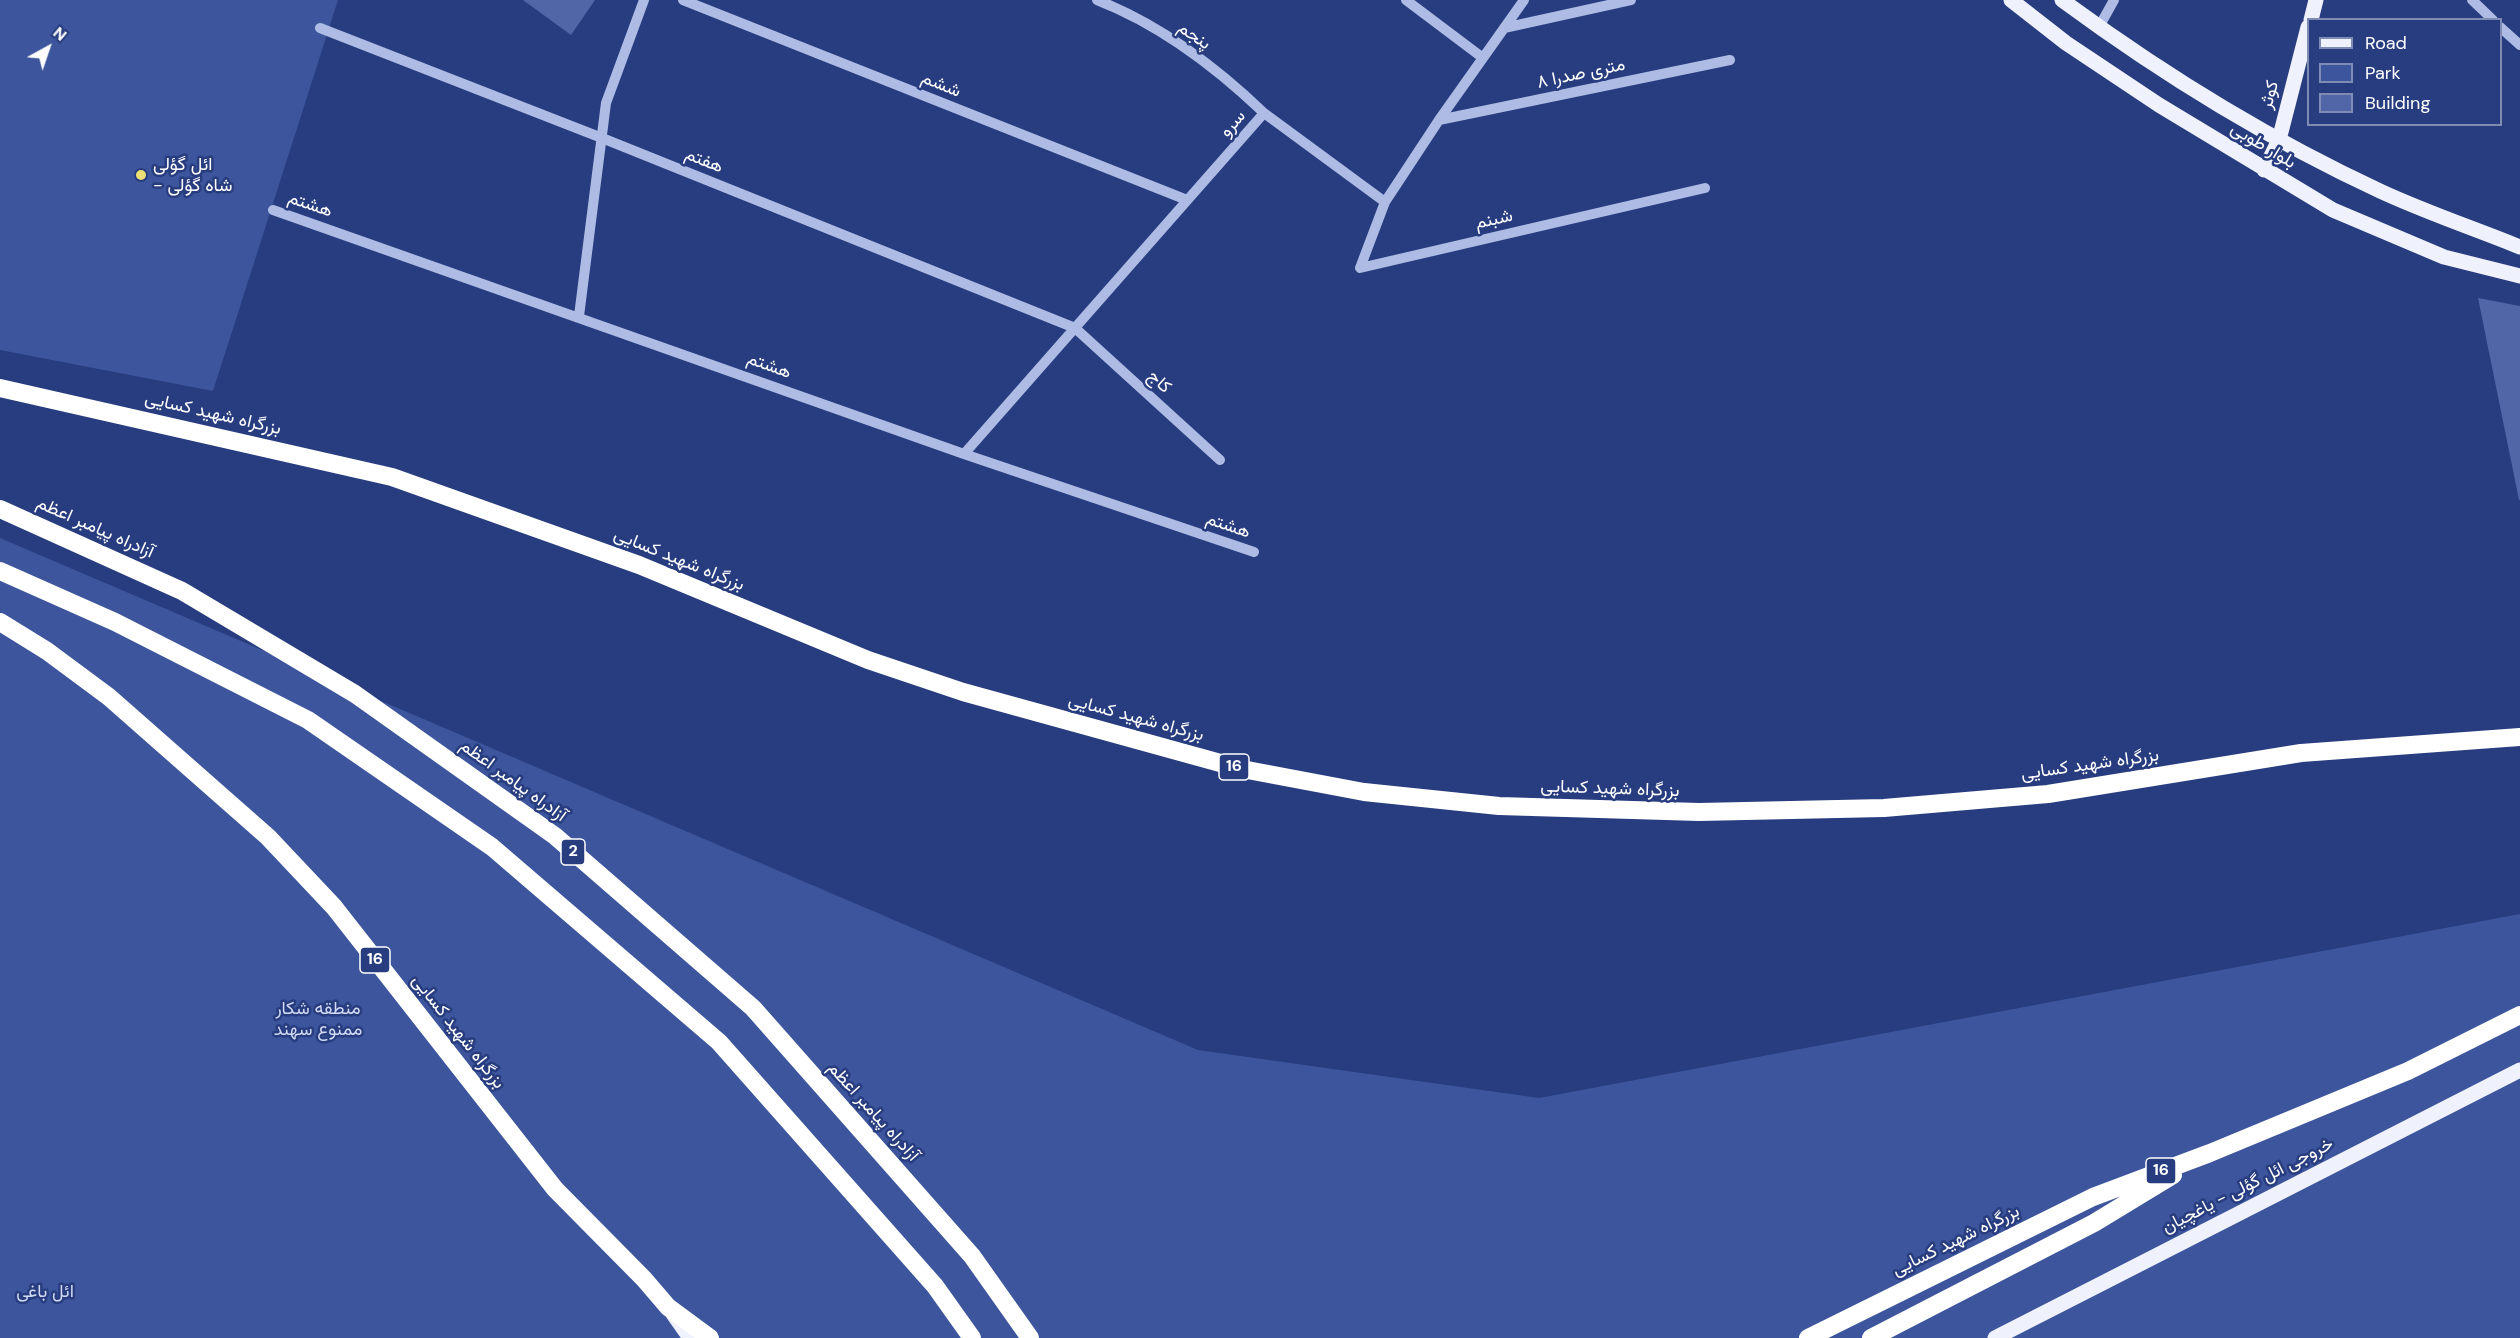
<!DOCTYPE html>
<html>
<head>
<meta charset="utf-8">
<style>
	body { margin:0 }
	#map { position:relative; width:2520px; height:1338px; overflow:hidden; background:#283d7f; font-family:"DM Sans",sans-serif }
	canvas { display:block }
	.legend { position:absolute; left:2307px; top:18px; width:195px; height:108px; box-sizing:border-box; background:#283d7f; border:2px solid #7e8bb2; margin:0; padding:8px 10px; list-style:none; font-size:18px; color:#fff }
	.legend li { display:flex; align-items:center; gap:12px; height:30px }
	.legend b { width:30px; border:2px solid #7e8bb2 }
	.north { position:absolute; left:18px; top:18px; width:60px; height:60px; -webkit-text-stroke:4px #283d7f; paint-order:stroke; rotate:40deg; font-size:16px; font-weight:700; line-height:24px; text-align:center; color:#fff }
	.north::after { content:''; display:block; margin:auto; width:21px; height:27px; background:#fff; clip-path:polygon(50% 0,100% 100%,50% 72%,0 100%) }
</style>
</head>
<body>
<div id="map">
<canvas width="2520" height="1338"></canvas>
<ul class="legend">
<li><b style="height:8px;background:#eff1fd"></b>Road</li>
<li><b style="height:16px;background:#3c559c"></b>Park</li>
<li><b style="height:16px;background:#5066a7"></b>Building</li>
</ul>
<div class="north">N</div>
</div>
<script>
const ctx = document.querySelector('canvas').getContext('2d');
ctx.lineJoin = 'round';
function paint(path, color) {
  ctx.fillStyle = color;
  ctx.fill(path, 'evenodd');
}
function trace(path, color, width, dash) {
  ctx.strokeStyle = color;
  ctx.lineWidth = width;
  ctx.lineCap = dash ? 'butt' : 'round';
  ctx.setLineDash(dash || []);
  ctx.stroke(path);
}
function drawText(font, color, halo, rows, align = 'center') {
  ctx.font = font + ' "DM Sans",Vazirmatn,sans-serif';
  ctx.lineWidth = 5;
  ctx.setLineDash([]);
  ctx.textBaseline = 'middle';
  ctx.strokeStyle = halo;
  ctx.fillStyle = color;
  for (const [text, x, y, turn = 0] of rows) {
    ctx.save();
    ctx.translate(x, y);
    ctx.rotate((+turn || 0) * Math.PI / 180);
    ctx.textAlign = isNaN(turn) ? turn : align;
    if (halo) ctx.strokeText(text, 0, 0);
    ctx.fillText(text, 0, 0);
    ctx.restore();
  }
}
const green = new Path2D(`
	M0 0H338L213 391 0 350Z
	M0 538 1198 1050 1539 1098 2520 914V1338H0Z`);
const building = new Path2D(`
	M523 0H595L571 35Z
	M2478 298 2520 306V500H2519Z`);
const minor = new Path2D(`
	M683 0 1187 200
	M1097 0C1159 24 1216 67 1264 113
	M1406 0 1483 58
	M2472 0 2493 20
	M2099 27 2114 0
	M2500 27 2520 45
	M320 28 602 138 1075 328 1220 460
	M1504 28 1631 0
	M1439 120 1730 60
	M1385 202 1360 268 1705 188
	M273 210 964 454 1254 552
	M579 316 606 103 644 0
	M964 454 1264 113 1385 202 1439 120 1524 0`);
const major = new Path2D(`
	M2011 0 2066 43 2159 105 2333 210 2444 257 2520 276
	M2062 0C2161 73 2268 139 2380 191 2425 212 2473 228 2520 247
	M2311 20 2316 0
	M2264 170 2279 140 2308 27
	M673 1314 690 1338
	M1995 1338 2520 1070`);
const highway = new Path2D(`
	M0 388 392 477 639 565 868 660 963 692 1242 769 1364 792 1499 806 1699 812 1884 808 2048 794 2301 753 2520 737
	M0 509 182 591 355 694 555 836 753 1008 972 1256 1030 1338
	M0 571 115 622 308 720 492 847 719 1042 935 1286 972 1338
	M0 622 47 651 109 697 268 837 334 907 555 1189 644 1279 668 1307 710 1338
	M1808 1338 2093 1197 2210 1153 2408 1071 2520 1015
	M1871 1338 2094 1223 2173 1175`);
const markers = [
	[141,175,6,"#ede175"]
];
const shields = [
	[1234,767,30],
	[573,852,24],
	[375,960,30],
	[2161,1171,30]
];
const shieldNames = [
	["16",1234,767],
	["2",573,852],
	["16",375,960],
	["16",2161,1171]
];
const streetNames = [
	["پنجم",1194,36,34],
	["۸ متری صدرا",1581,74,-12],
	["ششم",941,85,22],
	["کوثر",2270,95,-75],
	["سرو",1233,124,-49],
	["بلوار طوبی",2263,146,31],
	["هفتم",704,161,22],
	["هشتم",310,205,19],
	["شبنم",1494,220,-13],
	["هشتم",769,366,20],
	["کاج",1159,382,42],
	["بزرگراه شهید کسایی",213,414,13],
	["هشتم",1228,526,19],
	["آزادراه پیامبر اعظم",95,528,24],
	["بزرگراه شهید کسایی",679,560,22],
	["بزرگراه شهید کسایی",1136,718,15],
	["بزرگراه شهید کسایی",2090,765,-8],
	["آزادراه پیامبر اعظم",513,781,36],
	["بزرگراه شهید کسایی",1610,789,2],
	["بزرگراه شهید کسایی",458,1032,52],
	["آزادراه پیامبر اعظم",873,1112,48],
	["خروجی ائل گؤلی - یاغچیان",2248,1186,-27],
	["بزرگراه شهید کسایی",1956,1241,-26]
];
const poiNames = [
	["ائل گؤلی",153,165],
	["- شاه گؤلی",153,186]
];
const parkNames = [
	["منطقه شکار",318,1009],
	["ممنوع سهند",318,1030],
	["ائل باغی",45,1292]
];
paint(green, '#3c559c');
paint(building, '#5066a7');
trace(minor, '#aebce5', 10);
trace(major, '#eff1fd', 15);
trace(highway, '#fff', 18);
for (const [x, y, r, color] of markers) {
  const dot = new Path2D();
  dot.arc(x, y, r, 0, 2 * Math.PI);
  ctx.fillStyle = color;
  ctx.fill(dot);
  trace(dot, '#283d7f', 2);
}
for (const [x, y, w] of shields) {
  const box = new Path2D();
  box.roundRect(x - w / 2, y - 13, w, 26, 4.5);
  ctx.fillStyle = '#283d7f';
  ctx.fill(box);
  trace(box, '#fff', 1.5);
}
drawText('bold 16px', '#fff', null, shieldNames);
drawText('18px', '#fff', '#283d7f', streetNames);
drawText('18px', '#fff', '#283d7f', poiNames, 'left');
drawText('18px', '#d1daf4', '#283d7f', parkNames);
</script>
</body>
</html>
